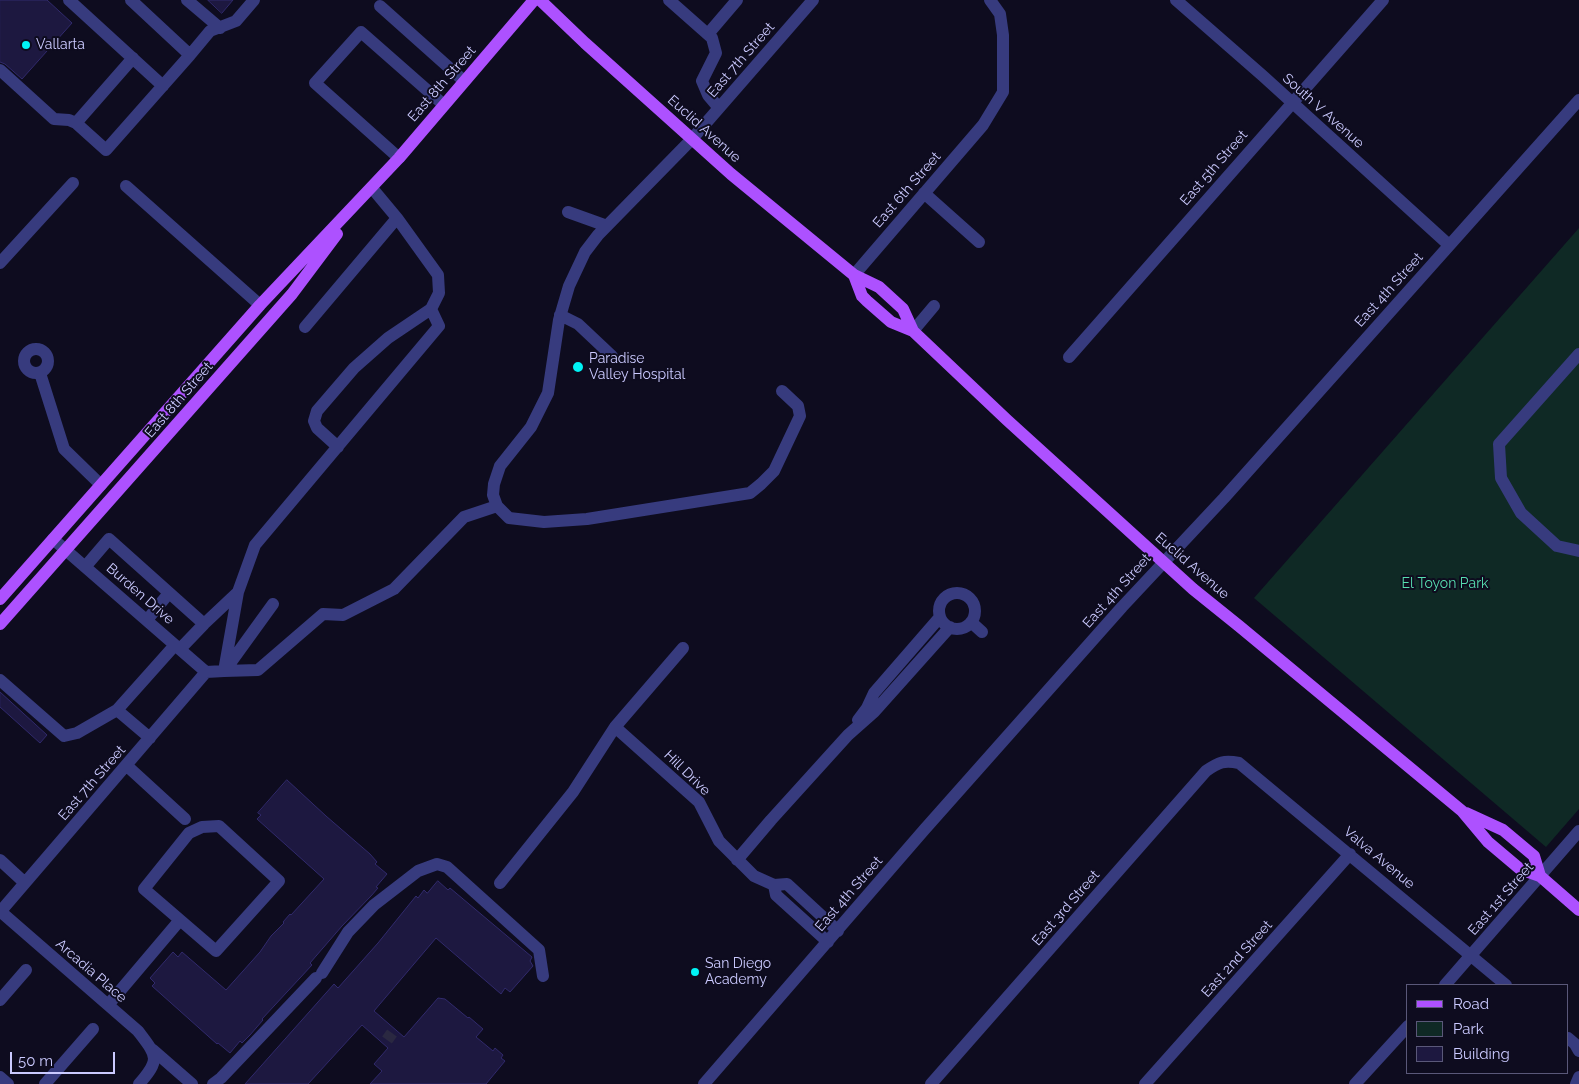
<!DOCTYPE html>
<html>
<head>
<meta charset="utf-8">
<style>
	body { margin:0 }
	#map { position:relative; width:1579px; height:1084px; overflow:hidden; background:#0e0c1f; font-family:Raleway,sans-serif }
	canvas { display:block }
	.legend { position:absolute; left:1406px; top:984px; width:162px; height:90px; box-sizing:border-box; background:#0e0c1f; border:1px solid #5a5879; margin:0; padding:6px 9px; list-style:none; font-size:15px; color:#cbcaff }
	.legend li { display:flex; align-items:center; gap:10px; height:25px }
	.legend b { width:25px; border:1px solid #5a5879 }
	.scale { position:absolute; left:10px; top:1052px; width:105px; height:22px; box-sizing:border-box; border:2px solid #cbcaff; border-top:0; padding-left:6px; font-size:15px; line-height:18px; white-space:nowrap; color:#cbcaff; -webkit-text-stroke:4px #0e0c1f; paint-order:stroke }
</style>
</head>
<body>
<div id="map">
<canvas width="1579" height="1084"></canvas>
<ul class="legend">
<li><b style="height:6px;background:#ad51ff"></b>Road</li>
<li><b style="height:14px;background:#0f2925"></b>Park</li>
<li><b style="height:14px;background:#1d1840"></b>Building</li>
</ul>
<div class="scale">50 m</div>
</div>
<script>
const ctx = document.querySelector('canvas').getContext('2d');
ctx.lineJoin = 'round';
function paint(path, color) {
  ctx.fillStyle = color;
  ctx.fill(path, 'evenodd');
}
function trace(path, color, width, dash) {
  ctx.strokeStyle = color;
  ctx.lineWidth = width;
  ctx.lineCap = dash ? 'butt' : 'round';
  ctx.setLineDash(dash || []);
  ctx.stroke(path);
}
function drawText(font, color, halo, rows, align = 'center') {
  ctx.font = font + ' Raleway,sans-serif';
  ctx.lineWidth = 4;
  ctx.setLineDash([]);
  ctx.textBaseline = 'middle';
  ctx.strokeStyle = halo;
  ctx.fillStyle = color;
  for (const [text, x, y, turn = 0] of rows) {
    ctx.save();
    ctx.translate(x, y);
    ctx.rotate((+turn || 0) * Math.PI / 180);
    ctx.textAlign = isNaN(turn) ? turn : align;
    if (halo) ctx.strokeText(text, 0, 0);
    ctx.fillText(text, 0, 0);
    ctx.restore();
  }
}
const green = new Path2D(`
	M1579 228V809L1546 847 1254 598Z`);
const building = new Path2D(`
	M0 0H47L72 23 22 79 5 64 0 62Z
	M208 0H233L222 13Z
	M0 692 47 735 40 743 0 707Z
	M287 780 326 816 370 854 377 862 375 864 387 874 376 887 378 888 371 896 342 926 310 963 312 965 262 1019 263 1020 250 1035 242 1043 240 1041 230 1053 218 1043 217 1044 152 986 155 983 150 978 173 952 178 957 182 952 226 990 260 952 271 936 284 923 283 922 290 914 291 915 324 879 257 819 261 815 258 813Z
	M438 881 448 890 450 888 532 957 530 961 533 966 510 992 505 988 501 994 436 938 374 1011 404 1037 438 998 445 999 468 1018 469 1017 483 1029 476 1037 493 1051 495 1048 503 1055 501 1058 505 1061 486 1084H370L382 1071 374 1064 388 1048 362 1025 308 1084H245L334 984 338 988 378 943 416 896 418 898 424 890 427 893Z`);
const minorTunnel = new Path2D(`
	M387 1040 392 1033`);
const minor = new Path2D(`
	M69 0 163 86
	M187 0 220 28
	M669 0 712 38 716 53 702 81 708 95 719 108
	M1176 0 1263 76 1449 245
	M380 6 464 81
	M708 34 737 0
	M190 55 210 31 236 21 254 0
	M0 70 54 119 69 120 76 123 106 150 190 55 131 0
	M76 123 133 58
	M399 158 315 83 361 32 444 105
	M126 186 260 305
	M924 193 979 242
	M568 212 607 226
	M0 263 73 183
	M854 275 983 125 1003 92V35L1000 14 990 0
	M560 315 578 324 612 356
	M305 327 397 218
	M913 331 934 306
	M24 361a12 12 0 1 1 24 0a12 12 0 1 1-24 0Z
	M1579 354 1499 444 1501 478 1521 513 1557 546 1579 551
	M1069 357 1383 0
	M40 373 64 449 101 485
	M782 391 798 406 800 416 774 471 761 484 750 493 587 519 544 522 509 518 497 506 493 495 494 484 500 466 531 427 548 393 559 320 569 286 585 252 598 235 692 139 813 0
	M338 447 317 428 314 421 317 411 354 368 388 338 431 309 439 293 438 275 397 218 372 188
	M53 539 206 672
	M85 567 109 539 204 624
	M939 611a18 18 0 1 1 36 0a18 18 0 1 1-36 0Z
	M147 620 169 593
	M971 622 982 632
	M180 649 204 624 238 592
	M226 669 273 604
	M224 671 258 670 323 614 343 615 394 589 464 517 497 506
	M206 672 224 671 238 592 255 545 439 326 431 309
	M0 680 64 736 77 733 117 710
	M858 720 867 708 874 693 940 617
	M615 727 699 802 719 841 754 876 774 885 787 884 838 931
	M150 738 117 710 175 645
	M126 765 185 819
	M219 826 279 881 216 951 144 889 189 833 202 827Z
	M0 860 25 883
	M737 860 771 820 848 735 874 712 950 627
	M500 883 573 792 615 727 683 648
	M774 885 776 895 828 942
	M0 911 138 1031C157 1056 161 1059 139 1084
	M0 912 206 672
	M322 973 348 932 374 905 418 871 437 864 447 867 539 950 543 976
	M1445 985 1579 831
	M0 1000 26 970
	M108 1005 180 920
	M1568 1038 1575 1044 1579 1051
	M153 1050 192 1084
	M0 1077 8 1084
	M45 1084 93 1029
	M213 1084 221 1078 316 978
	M704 1084 924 830 1122 607 1224 498 1579 100
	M931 1084 1206 771C1219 762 1224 760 1239 763L1506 985
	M1145 1084 1350 854
	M1355 1084 1408 1026
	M1576 1084 1579 1077`);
const major = new Path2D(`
	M540 0 585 43 731 174 854 275 879 287 903 309 913 331
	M854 275 862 296 867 301 891 322 913 331 1007 420 1193 589 1239 626 1462 811 1488 842 1520 869 1540 876 1579 910
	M0 599 260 305 399 158 534 0
	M0 624 292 294 337 234
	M1466 813 1503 830 1534 856 1540 876`);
const markers = [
	[26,45,5,"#00f3f5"],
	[578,367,6,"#00f3f5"],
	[695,972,5,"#00f3f5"]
];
const poiNames = [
	["Vallarta",36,45],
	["Paradise",589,359],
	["Valley Hospital",589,375],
	["San Diego",705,964],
	["Academy",705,980]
];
const streetNames = [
	["East 7th Street",741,60,-49],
	["East 8th Street",442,84,-49],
	["South V Avenue",1323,111,42],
	["Euclid Avenue",704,129,42],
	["East 5th Street",1214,168,-49],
	["East 6th Street",907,190,-49],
	["East 4th Street",1389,290,-48],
	["East 8th Street",179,400,-49],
	["Euclid Avenue",1192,566,41],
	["East 4th Street",1117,591,-48],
	["Burden Drive",140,594,41],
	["Hill Drive",687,773,44],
	["East 7th Street",92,783,-49],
	["Valva Avenue",1379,858,40],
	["East 4th Street",849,894,-49],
	["East 1st Street",1501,899,-49],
	["East 3rd Street",1066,908,-49],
	["East 2nd Street",1237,959,-48],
	["Arcadia Place",91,971,41]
];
const parkNames = [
	["El Toyon Park",1445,584]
];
paint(green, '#0f2925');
paint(building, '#1d1840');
trace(building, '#312a6c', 1);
trace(minorTunnel, '#2a2841', 12, [12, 6]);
trace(minor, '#373b7e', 12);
trace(major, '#ad51ff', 12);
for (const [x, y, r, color] of markers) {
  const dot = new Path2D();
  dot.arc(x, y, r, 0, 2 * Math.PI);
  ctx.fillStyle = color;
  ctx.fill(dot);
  trace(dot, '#0e0c1f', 2);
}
drawText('14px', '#cbcaff', '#0e0c1f', poiNames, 'left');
drawText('14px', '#cbcaff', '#0e0c1f', streetNames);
drawText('14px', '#57deb0', '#0e0c1f', parkNames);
</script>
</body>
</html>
